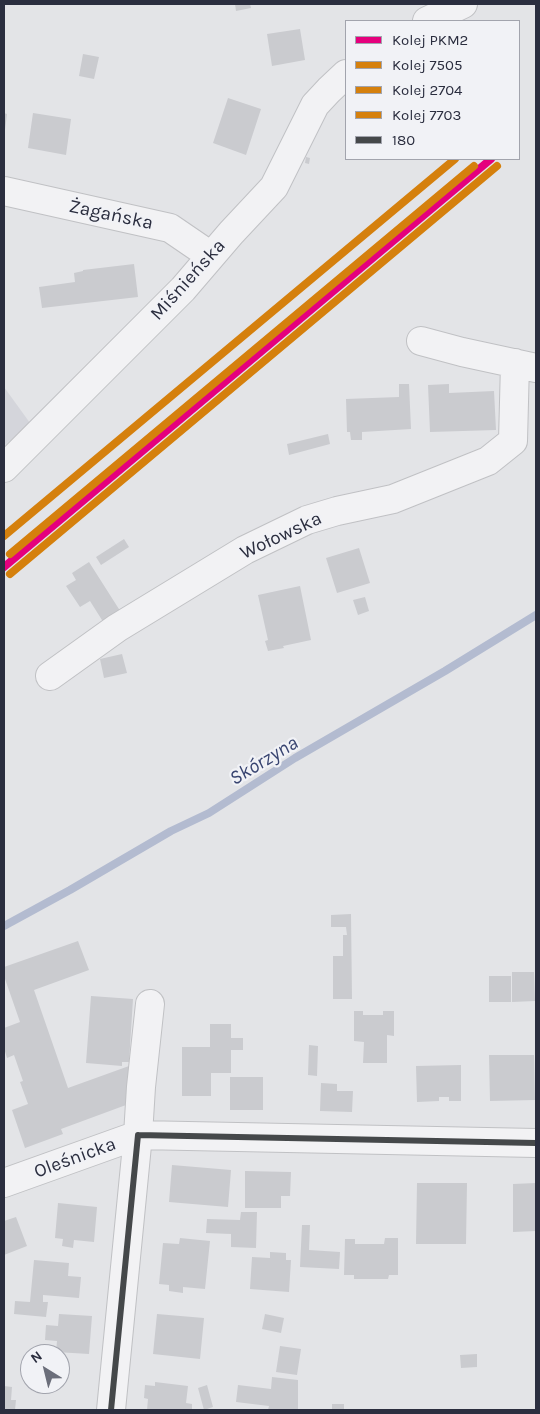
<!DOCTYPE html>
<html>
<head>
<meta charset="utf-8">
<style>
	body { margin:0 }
	#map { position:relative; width:540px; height:1414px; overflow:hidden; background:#e3e4e7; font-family:Karla,sans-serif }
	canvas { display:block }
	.frame { position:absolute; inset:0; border:5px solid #2b2e3f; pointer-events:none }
	.legend { position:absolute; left:345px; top:20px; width:175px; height:140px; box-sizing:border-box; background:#f1f2f6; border:1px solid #a2a4ad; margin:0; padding:6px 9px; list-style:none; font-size:15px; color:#2b2e3f }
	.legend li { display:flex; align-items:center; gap:10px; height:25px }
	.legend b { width:25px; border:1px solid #a2a4ad }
	.north { position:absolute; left:20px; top:1344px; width:50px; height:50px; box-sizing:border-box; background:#f1f2f6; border:1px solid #a2a4ad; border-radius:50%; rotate:324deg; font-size:14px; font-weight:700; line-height:20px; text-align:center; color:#2b2e3f }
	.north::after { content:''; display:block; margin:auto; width:18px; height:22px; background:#6b6e7a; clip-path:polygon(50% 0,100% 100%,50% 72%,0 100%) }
</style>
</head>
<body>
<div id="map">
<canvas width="540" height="1414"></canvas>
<div class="frame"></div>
<ul class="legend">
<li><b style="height:6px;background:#e5007d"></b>Kolej PKM2</li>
<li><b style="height:6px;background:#d5800d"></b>Kolej 7505</li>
<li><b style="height:6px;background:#d5800d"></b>Kolej 2704</li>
<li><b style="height:6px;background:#d5800d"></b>Kolej 7703</li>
<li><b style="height:6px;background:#45484a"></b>180</li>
</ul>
<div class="north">N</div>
</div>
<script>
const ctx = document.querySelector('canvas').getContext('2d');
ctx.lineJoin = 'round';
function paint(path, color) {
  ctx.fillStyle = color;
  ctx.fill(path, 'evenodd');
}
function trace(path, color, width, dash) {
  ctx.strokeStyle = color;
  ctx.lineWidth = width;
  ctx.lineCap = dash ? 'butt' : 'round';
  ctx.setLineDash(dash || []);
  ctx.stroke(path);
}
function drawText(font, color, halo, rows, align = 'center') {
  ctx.font = font + ' Karla,sans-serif';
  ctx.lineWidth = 4.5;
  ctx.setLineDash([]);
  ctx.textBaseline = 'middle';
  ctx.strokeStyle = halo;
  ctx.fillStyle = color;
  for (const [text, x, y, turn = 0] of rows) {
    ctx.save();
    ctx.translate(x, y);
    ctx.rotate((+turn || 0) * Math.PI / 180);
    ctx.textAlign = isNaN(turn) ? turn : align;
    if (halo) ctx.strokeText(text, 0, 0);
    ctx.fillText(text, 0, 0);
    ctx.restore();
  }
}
const built = new Path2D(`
	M4 387 30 423 4 446Z`);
const stream = new Path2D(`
	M4 926 70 890 171 831 209 813 295 758 445 671 536 615`);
const building = new Path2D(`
	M235 4H250L251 8 236 11Z
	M300 29 305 60 272 66 267 34Z
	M83 54 99 57 94 79 79 76Z
	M228 98 261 109 246 155 213 143Z
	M4 113 7 114 5 130H4Z
	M33 113 71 119 66 155 28 148Z
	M306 157 310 158 309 164 305 163Z
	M134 264 138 297 42 308 39 287 75 282 74 273 83 271V270Z
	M399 384H409L411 429 362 432V440H351L350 432H347L346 399 399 397Z
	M449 384V393L494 391 496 430 430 432 428 385Z
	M328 434 330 444 289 455 287 444Z
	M124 539 129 547 101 565 96 557Z
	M359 548 370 583 337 593 326 558Z
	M89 562 124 617 107 628 90 601 80 607 66 586 76 580 72 573Z
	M300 586 311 640 283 646 284 648 268 651 265 641 268 640 258 595Z
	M365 597 369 611 358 615 353 600Z
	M122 654 127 673 104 678 100 659Z
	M351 914 352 999H333V956H343V935H347L346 927H331V915Z
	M78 941 89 970 34 990 68 1088 129 1066 126 1105 61 1129 63 1134 25 1148 12 1110 28 1104 20 1082 23 1081 14 1055 7 1058 4 1048V1028L20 1022 4 976V967Z
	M512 972H534L535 1001 512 1002Z
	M489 976H511V1002H489Z
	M91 996 133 999 129 1062H122V1066L86 1063Z
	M354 1011H363V1015H383V1011H394V1036L387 1035V1063H363L364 1042 354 1041Z
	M210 1024H231V1038H243V1050H231V1073H211V1096H182V1047H210Z
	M309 1045 318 1046 317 1076 308 1075Z
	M489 1055H534L535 1100 490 1101Z
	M461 1065V1101H449V1097H439V1101L417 1102 416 1066Z
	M230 1077H263V1110H230Z
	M321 1083 337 1084V1091H353L352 1112 320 1111Z
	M172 1165 231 1170 228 1207 169 1202Z
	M245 1171 291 1172 290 1196H281V1208H245Z
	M417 1183H467L466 1244H416Z
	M536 1183V1231L513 1232V1184Z
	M58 1203 97 1207 94 1242 74 1240 73 1248 62 1246 63 1239 55 1238Z
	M241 1212H257L256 1248 231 1247V1234L206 1233 207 1219 240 1220Z
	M16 1217 27 1246 4 1255V1221Z
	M302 1225H310L309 1250 340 1252 339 1269 300 1267Z
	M180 1238 210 1241 205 1289 183 1287V1293L169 1291V1285L159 1284 163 1243 179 1244Z
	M385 1238H398V1275H389L388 1279H354V1275H344L345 1239H355V1244H384Z
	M270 1252 286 1253V1260H291L289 1292 250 1289 252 1257 270 1258Z
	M34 1260 69 1263 68 1276 81 1277 79 1298 43 1295V1302H48L46 1317 14 1314 15 1301 30 1302Z
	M59 1314 92 1316 89 1354 56 1352 57 1341 45 1340 46 1325 58 1326Z
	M157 1314 204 1318 200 1359 153 1354Z
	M265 1314 284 1318 281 1333 262 1329Z
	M280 1346 301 1349 297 1375 276 1372Z
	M477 1354V1367L461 1368 460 1355Z
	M272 1377 298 1380V1410H268L269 1406 236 1402 238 1385 271 1389Z
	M155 1382 188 1386 186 1403 192 1404V1410H147L148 1399 144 1398 145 1385 155 1386Z
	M207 1385 213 1407 204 1410 198 1388Z
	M4 1386 12 1387 11 1400H16L15 1410H4Z
	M332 1404H344V1410H332Z`);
const minor = new Path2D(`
	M427 21 463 4
	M4 191 170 228 211 256
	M421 341 462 352 536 368
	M4 468 183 289 231 233 274 187 315 105 329 90 346 74
	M50 676 117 628 245 550 307 520 337 511 393 499 488 461 513 441 515 363
	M4 1183 138 1135 536 1143
	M111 1410 138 1135 141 1087 150 1004`);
const bus1 = new Path2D(`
	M138 1135 536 1143
	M111 1410 138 1135`);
const rail1 = new Path2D(`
	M4 567 491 159`);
const rail2 = new Path2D(`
	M10 574 497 166`);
const rail3 = new Path2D(`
	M10 554 474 166`);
const rail4 = new Path2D(`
	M4 536 455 159`);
const streetNames = [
	["Żagańska",111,215,12],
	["Miśnieńska",188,280,-48],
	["Wołowska",281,536,-25],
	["Oleśnicka",75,1158,-20]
];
const waterNames = [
	["Skórzyna",264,761,-31]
];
paint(built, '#d4d5db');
trace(stream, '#b3bbd0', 8);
paint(building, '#cacbcf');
trace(minor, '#c0c1c4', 30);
trace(minor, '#f2f2f4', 28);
trace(bus1, '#45484a', 6);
trace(rail1, '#e5007d', 8);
trace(rail2, '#d5800d', 8);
trace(rail3, '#d5800d', 8);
trace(rail4, '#d5800d', 8);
drawText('19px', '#2b2e3f', '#f1f2f6', streetNames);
drawText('italic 20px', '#384470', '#f1f2f6', waterNames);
</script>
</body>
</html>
